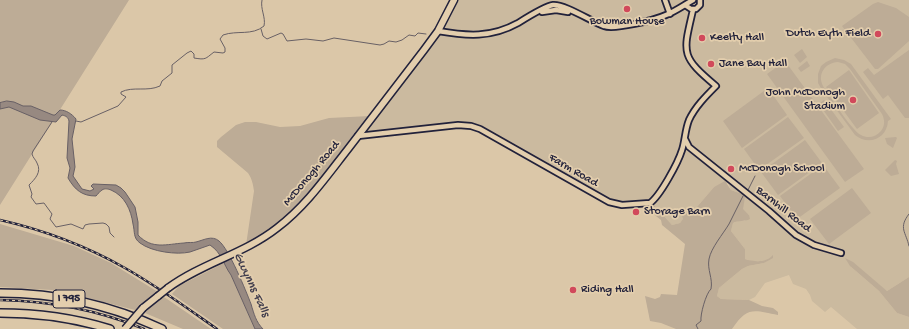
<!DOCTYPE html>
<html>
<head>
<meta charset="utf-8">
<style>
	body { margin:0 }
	canvas { display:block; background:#dbc7a8 }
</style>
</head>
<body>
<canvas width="909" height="329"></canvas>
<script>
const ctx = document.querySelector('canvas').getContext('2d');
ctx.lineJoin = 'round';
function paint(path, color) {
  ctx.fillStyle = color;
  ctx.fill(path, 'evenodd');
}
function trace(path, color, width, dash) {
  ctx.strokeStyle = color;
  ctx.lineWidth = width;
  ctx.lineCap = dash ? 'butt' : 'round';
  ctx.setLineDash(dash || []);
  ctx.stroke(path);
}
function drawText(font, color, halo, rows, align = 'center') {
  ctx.font = font + ' "Gochi Hand",sans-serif';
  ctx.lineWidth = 3.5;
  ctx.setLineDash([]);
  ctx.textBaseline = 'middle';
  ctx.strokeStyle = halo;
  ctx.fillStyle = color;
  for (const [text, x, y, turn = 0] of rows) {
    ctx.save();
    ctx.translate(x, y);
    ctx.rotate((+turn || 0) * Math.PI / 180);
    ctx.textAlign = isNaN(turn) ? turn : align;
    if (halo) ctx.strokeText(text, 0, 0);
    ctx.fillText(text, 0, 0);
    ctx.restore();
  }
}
const built = new Path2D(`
	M456 0H909V277L887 291 850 266 879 291 897 313 909 317V329H857L831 307 825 312 812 301 810 295 806 289 793 284 789 275 765 283 755 297 749 300 721 299 717 296 719 288 742 269 748 266 764 263 770 259 765 261H752L745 259V249L731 231 733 223 738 221H745L749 215 742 209 745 197 742 194 731 190 728 183 714 187 696 208 690 211 680 223 672 225 654 205 653 201 624 202 609 200 532 157 524 150 517 148 473 123 460 122 379 130 377 132 370 133 367 131 365 129 435 38Z`);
const green = new Path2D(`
	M0 0H129L0 205Z
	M878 2 896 8 909 17V41L878 69H875L842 26 873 4Z
	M802 49 807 57 800 63 794 55Z
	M909 50V118H905L888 95 883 99 863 72 868 68 874 75Z
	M835 58 844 60 851 64 891 119 888 121C887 139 868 146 855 135L822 90 818 83V74L821 66 826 62ZM838 62 845 64 850 69 882 114C885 120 885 126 881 131 876 137 868 139 861 135 852 131 830 96 823 86 817 74 825 63 838 62Z
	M785 61 864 169 845 182 767 74Z
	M807 61 810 66 801 72 798 68Z
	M849 70 879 113 857 129 826 87Z
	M768 88 787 115 742 148 723 121Z
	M824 100 844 127 838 131 819 104Z
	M370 116 319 183 295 210 268 232 246 245 254 191C253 184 252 179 248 173L217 147V141L221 137 236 125 245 122H256L280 127 300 126 329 118Z
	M788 117 804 138 759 170 744 149Z
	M896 137 897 138 893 148 887 144 885 138Z
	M805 140 822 163 778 195 761 172Z
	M895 160 897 161 896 164 899 174 891 176 885 170Z
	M823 165 840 188 797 219 780 196Z
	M725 181 731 190 742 194 745 197 743 209 749 215 750 219C744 222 739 220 733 223L731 231 745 249V259C755 262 766 263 773 255V258L764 263 748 266 742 269 719 288 717 296 721 299 749 300 762 306 773 308 778 312V315C754 310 747 306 732 329H676L661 323 650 321 645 296 655 299 660 297 661 294 677 295 685 244 662 225 661 220 652 213V209L654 205 672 225 680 223 683 219 682 215 696 208 714 187Z
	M852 188 871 213 829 244 810 219Z
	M0 224 74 246 111 263 158 292 135 310 88 298 52 290 0 287Z
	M845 258 853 262 887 291 909 277V317L897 313 879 291 850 266Z
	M224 263 231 275 255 329H223L172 294 179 286Z
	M162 296 167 299 211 329H183L145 313 152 305Z`);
const water = new Path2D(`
	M7 101 14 102 23 106H31L53 115H55L60 110C66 110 72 114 76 119L72 139 75 167 73 176 82 189 90 191 94 189 91 186 93 184 116 185 121 188 125 192 135 207 138 222V235C152 250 167 244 184 243 188 242 193 243 196 242 204 240 212 235 219 241 229 249 246 291 251 304 254 314 256 322 263 329H255L231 275C223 264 222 253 210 245 203 247 197 250 190 252 177 255 152 252 140 243 133 238 135 232 133 224 131 210 125 196 111 190 108 189 105 188 102 190 100 191 98 194 96 196 82 196 75 190 68 178L70 168 67 158 69 121C68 117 66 116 62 115L56 122 40 120 9 107 0 109V103Z`);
const stream = new Path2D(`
	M261 29 263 36 267 39 281 33 283 34 287 41 306 39 323 41 334 38 380 45 384 44 389 41 396 42 402 40 409 35 415 36 418 33 426 34
	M76 121 81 122 118 106 126 97 121 94V92C133 86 147 92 160 86L162 81 172 73V65L187 53 191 51 194 54V58C206 60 205 59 214 52L223 53 225 52V48L220 39 223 35C237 30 252 36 264 26 266 17 260 9 262 0
	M52 122 33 151 32 154C33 158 36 160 37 163 42 172 35 179 29 185L32 194 31 197 36 204 44 203 52 214 50 219 56 227 71 224 83 229 85 225 89 224 103 223 106 224 109 227 110 233 114 237
	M747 192 755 176
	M909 214C898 228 906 232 909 246
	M698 329 696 325 701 321C700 315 706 293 711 289 713 278 707 270 709 259 711 248 723 234 729 224 734 215 738 205 743 196`);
const minor = new Path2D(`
	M665 0 670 14
	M685 5 691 9H696L700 5V0
	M542 12 556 10 568 12
	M438 31C467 36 491 38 518 23 526 18 545 6 553 5 565 4 592 22 604 26 614 30 655 20 666 15 676 11 684 5 693 0
	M358 136 458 125 471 126 480 129 609 202 622 205 650 203C660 196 678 163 682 150 685 141 685 130 689 120 695 107 706 96 716 86 680 56 683 53 693 10
	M685 139 689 147 769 211 796 235 814 245 841 253`);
const major = new Path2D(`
	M168 288C202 263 244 254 277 228 306 206 326 177 348 149 373 116 399 83 424 50L438 31 454 0
	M143 308 158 296`);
const highway = new Path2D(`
	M0 293C56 293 111 305 162 329
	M0 313C38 313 74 318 110 329`);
const rail = new Path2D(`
	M0 220C44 230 86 246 125 268 157 286 187 308 217 329
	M0 300C50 301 98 310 144 329`);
const majorBridge = new Path2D(`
	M158 296 168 288
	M125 329 143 308`);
const markers = [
	[627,9,4,"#d1495b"],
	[878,34,4,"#d1495b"],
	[702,38,4,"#d1495b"],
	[711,64,4,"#d1495b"],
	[853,100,4,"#d1495b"],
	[731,169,4,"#d1495b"],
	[636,212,4,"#d1495b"],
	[573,290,4,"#d1495b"]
];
const shields = [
	[69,299,32]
];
const shieldNames = [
	["I 795",69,299]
];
const poiNames = [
	["Bowman House",627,22,"center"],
	["Dutch Eyth Field",870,34,"right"],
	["Keelty Hall",710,38],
	["Jane Bay Hall",719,64],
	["John McDonogh",845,93,"right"],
	["Stadium",845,107,"right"],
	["McDonogh School",739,169],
	["Storage Barn",644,212],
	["Riding Hall",581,290]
];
const streetNames = [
	["Farm Road",573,171,30],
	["McDonogh Road",312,174,-50],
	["Barnhill Road",783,210,38]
];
const waterNames = [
	["Gwynns Falls",251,285,65]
];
paint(built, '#cbba9f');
paint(green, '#bdac96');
paint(water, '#978981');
trace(water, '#686065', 1);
trace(stream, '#686065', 1);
trace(minor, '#22223b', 8);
trace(major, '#22223b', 9);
trace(highway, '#22223b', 10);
trace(minor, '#e3cead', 4.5);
trace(major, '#e3cead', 6);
trace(highway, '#e3cead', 7);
trace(rail, '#22223b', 2.5);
trace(rail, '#e3cead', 1, [3]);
trace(majorBridge, '#22223b', 9, []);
trace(majorBridge, '#e3cead', 6);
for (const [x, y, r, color] of markers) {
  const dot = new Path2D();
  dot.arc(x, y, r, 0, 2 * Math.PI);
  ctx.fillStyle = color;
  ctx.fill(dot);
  trace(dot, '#e3cead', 1.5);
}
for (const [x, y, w] of shields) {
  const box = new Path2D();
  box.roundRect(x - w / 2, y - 9, w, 18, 3);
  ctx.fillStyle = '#e3cead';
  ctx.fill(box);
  trace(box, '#22223b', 1);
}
drawText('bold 11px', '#22223b', null, shieldNames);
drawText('12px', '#22223b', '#e3cead', poiNames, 'left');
drawText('12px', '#22223b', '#e3cead', streetNames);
drawText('italic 13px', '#3f3c4c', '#e3cead', waterNames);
</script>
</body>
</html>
